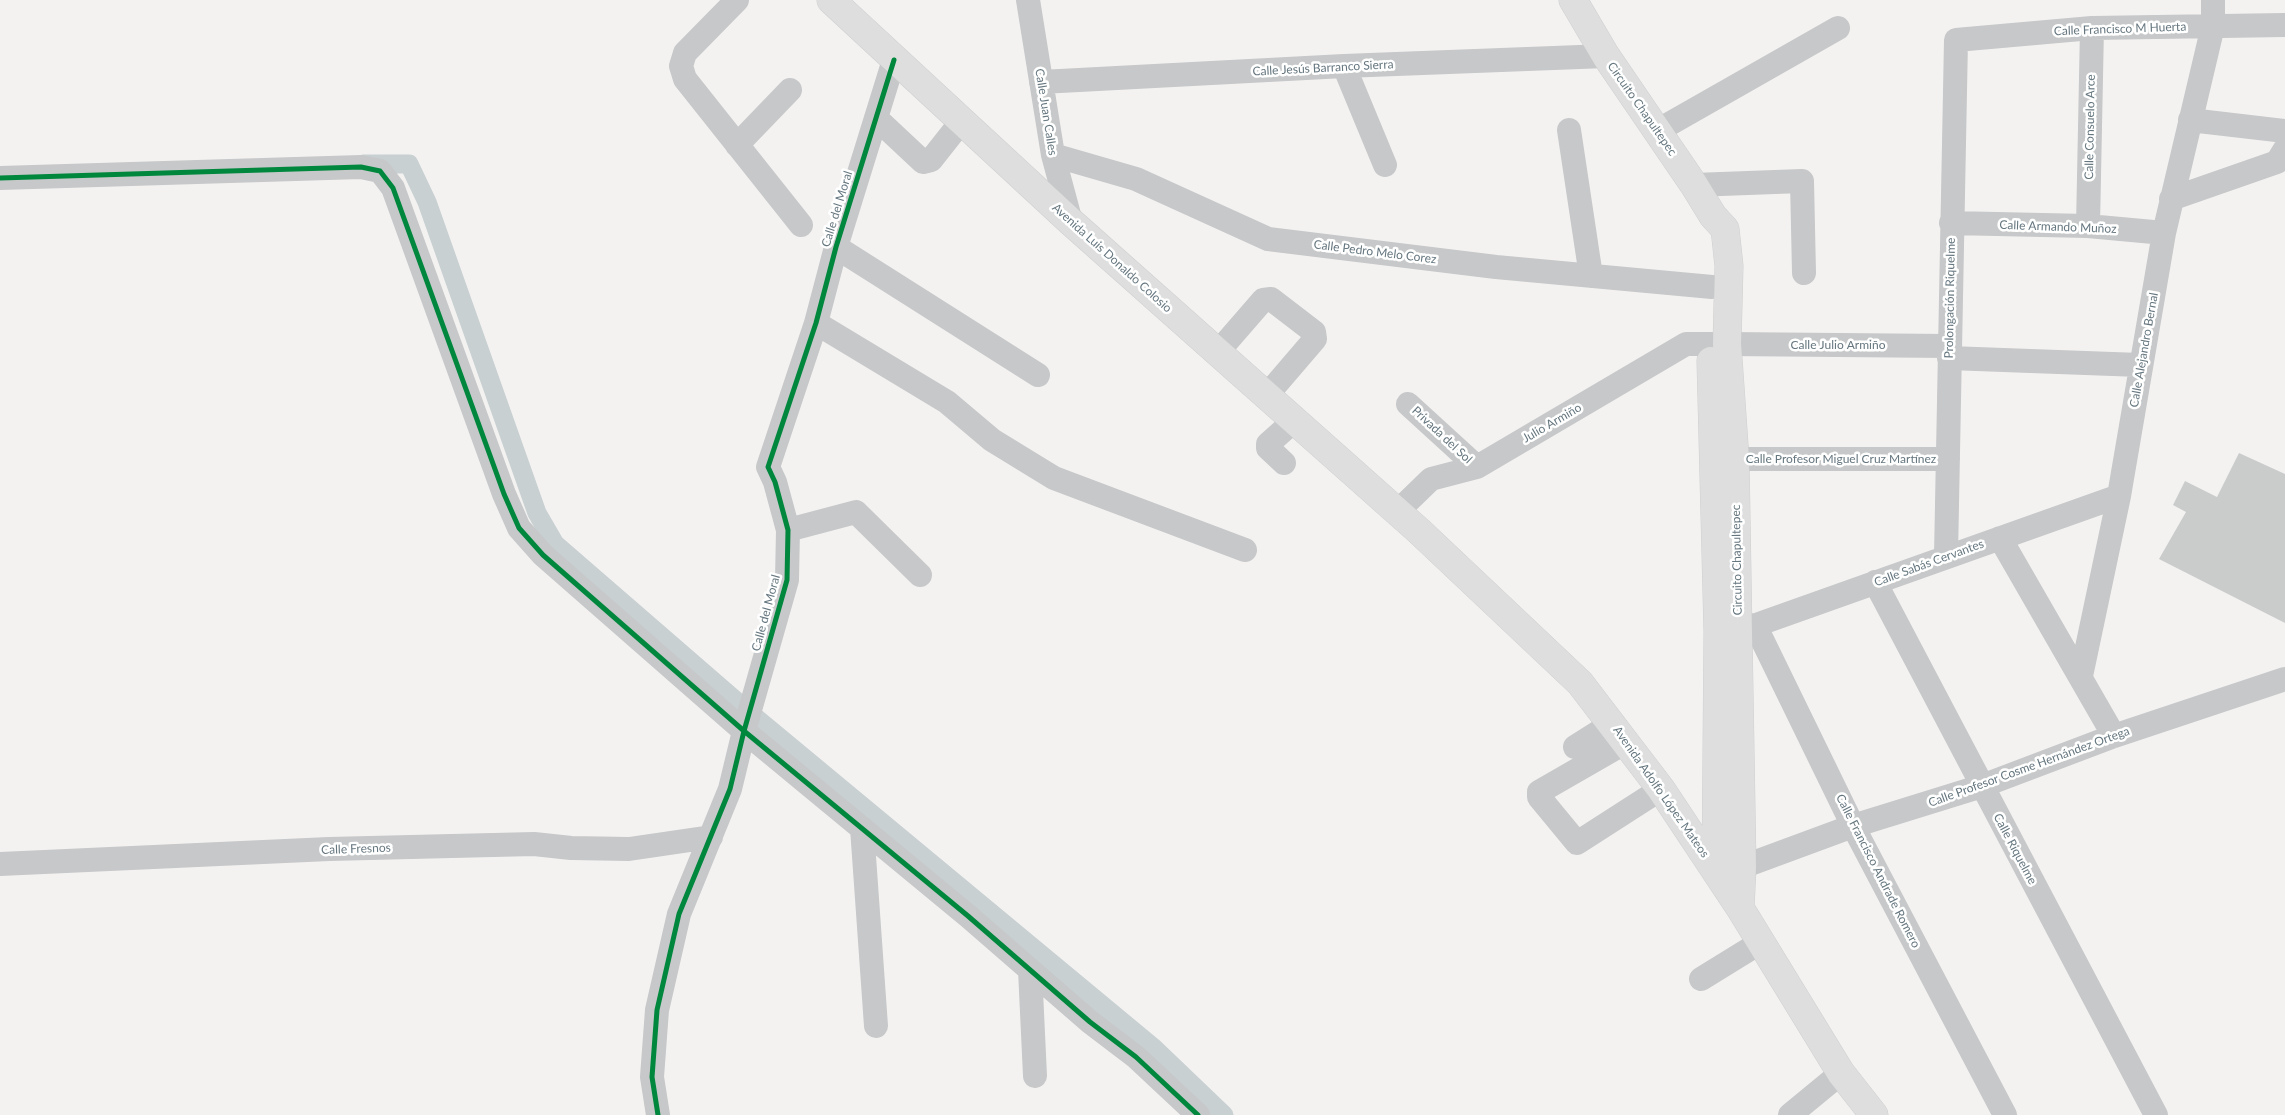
<!DOCTYPE html>
<html>
<head>
<meta charset="utf-8">
<style>
	body { margin:0 }
	canvas { display:block; background:#f3f2f1 }
</style>
</head>
<body>
<canvas width="2285" height="1115"></canvas>
<script>
const ctx = document.querySelector('canvas').getContext('2d');
ctx.lineJoin = 'round';
function trace(path, color, width, dash) {
  ctx.strokeStyle = color;
  ctx.lineWidth = width;
  ctx.lineCap = dash ? 'butt' : 'round';
  ctx.setLineDash(dash || []);
  ctx.stroke(path);
}
function paint(path, color) {
  ctx.fillStyle = color;
  ctx.fill(path, 'evenodd');
}
function drawText(font, color, halo, rows, align = 'center') {
  ctx.font = font + ' Lato,sans-serif';
  ctx.lineWidth = 5;
  ctx.setLineDash([]);
  ctx.textBaseline = 'middle';
  ctx.strokeStyle = halo;
  ctx.fillStyle = color;
  for (const [text, x, y, turn = 0] of rows) {
    ctx.save();
    ctx.translate(x, y);
    ctx.rotate((+turn || 0) * Math.PI / 180);
    ctx.textAlign = isNaN(turn) ? turn : align;
    if (halo) ctx.strokeText(text, 0, 0);
    ctx.fillText(text, 0, 0);
    ctx.restore();
  }
}
const canal = new Path2D(`
	M363 164H409L427 202 537 513 555 544 750 713 1154 1048 1224 1115`);
const building = new Path2D(`
	M2239 453 2285 474V623L2159 559 2186 512 2173 505 2185 481 2217 497Z`);
const minor = new Path2D(`
	M737 0 685 53 681 66 685 79 801 225
	M1028 0 1053 155 1071 222
	M1344 66 1385 165
	M1041 82 1344 66 1606 56
	M876 118 923 162 931 160 961 122
	M2190 120 2285 131
	M1569 130 1591 276
	M1657 131 1838 28
	M737 145 790 90
	M1053 155 1136 179 1268 239 1496 267 1712 287
	M0 178 361 167 380 171 393 188 504 494 519 528 543 555 744 731 968 916 1090 1022 1136 1057 1198 1115
	M1694 185 1802 181 1804 273
	M2171 199 2277 162 2285 149
	M1951 223 2088 226 2164 233
	M2088 226 2092 28
	M836 247 1038 375
	M816 323 947 402 992 440 1054 478 1245 550
	M1727 344 1949 346
	M1217 353 1263 300 1271 299 1314 332 1315 339 1267 395
	M1949 358 2140 365
	M1408 404 1477 467
	M1735 459H1948
	M1284 463 1268 448V444L1295 420
	M1398 511 1431 479 1477 467 1686 344H1711
	M788 530 856 512 920 575
	M2000 538 2114 736
	M1946 556 1956 40 2092 28 2285 25
	M1875 582 2156 1115
	M1755 625 1853 826 2005 1115
	M1742 630 2119 496
	M2081 676 2119 496 2164 233 2213 26V0
	M1626 742 1539 792V797L1577 843 1661 789
	M1575 747 1613 723
	M862 828 876 1026
	M0 864 329 849 534 844 571 848 629 849 711 837
	M1726 870 1742 867 1853 826 1982 786 2114 736 2285 679
	M1030 970 1035 1076
	M1701 979 1761 942
	M658 1115 652 1077 657 1010 679 914 730 789 744 731 787 580 788 530 775 482 768 467 816 323 836 247 894 60
	M1790 1115 1841 1073`);
const major = new Path2D(`
	M831 0 1071 222 1419 531 1580 683 1661 789 1740 908 1841 1073 1874 1115
	M1573 0 1606 56 1694 185 1713 216 1725 229 1729 266 1727 344 1735 459 1742 867 1740 908
	M1711 361 1718 632 1716 872`);
const cycleway = new Path2D(`
	M0 178 361 167 380 171 393 188 504 494 519 528 543 555 744 731 968 916 1090 1022 1136 1057 1198 1115
	M658 1115 652 1077 657 1010 679 914 730 789 744 731 787 580 788 530 775 482 768 467 816 323 836 247 894 60`);
const streetNames = [
	["Calle Francisco M Huerta",2120,29,-2],
	["Calle Jesús Barranco Sierra",1323,68,-3],
	["Circuito Chapultepec",1642,109,55],
	["Calle Juan Calles",1046,112,81],
	["Calle Consuelo Arce",2090,127,-89],
	["Calle del Moral",837,209,-73],
	["Calle Armando Muñoz",2058,227,2],
	["Calle Pedro Melo Corez",1375,252,7],
	["Avenida Luis Donaldo Colosio",1112,258,42],
	["Prolongación Riquelme",1950,298,-89],
	["Calle Julio Armiño",1838,345],
	["Calle Alejandro Bernal",2144,350,-80],
	["Julio Armiño",1552,423,-30],
	["Privada del Sol",1442,435,43],
	["Calle Profesor Miguel Cruz Martínez",1841,459],
	["Circuito Chapultepec",1737,560,-91],
	["Calle Sabás Cervantes",1929,563,-20],
	["Calle del Moral",766,613,-75],
	["Calle Profesor Cosme Hernández Ortega",2029,767,-20],
	["Avenida Adolfo López Mateos",1661,792,55],
	["Calle Fresnos",356,849,-2],
	["Calle Riquelme",2015,849,62],
	["Calle Francisco Andrade Romero",1878,871,63]
];
trace(canal, '#c8d0d2', 19);
paint(building, '#cacccc');
trace(major, '#d0d0d1', 29);
trace(minor, '#c7c8c9', 24);
trace(major, '#dddedd', 28);
trace(cycleway, '#00873e', 5);
drawText('12px', '#65767f', '#fff', streetNames);
</script>
</body>
</html>
